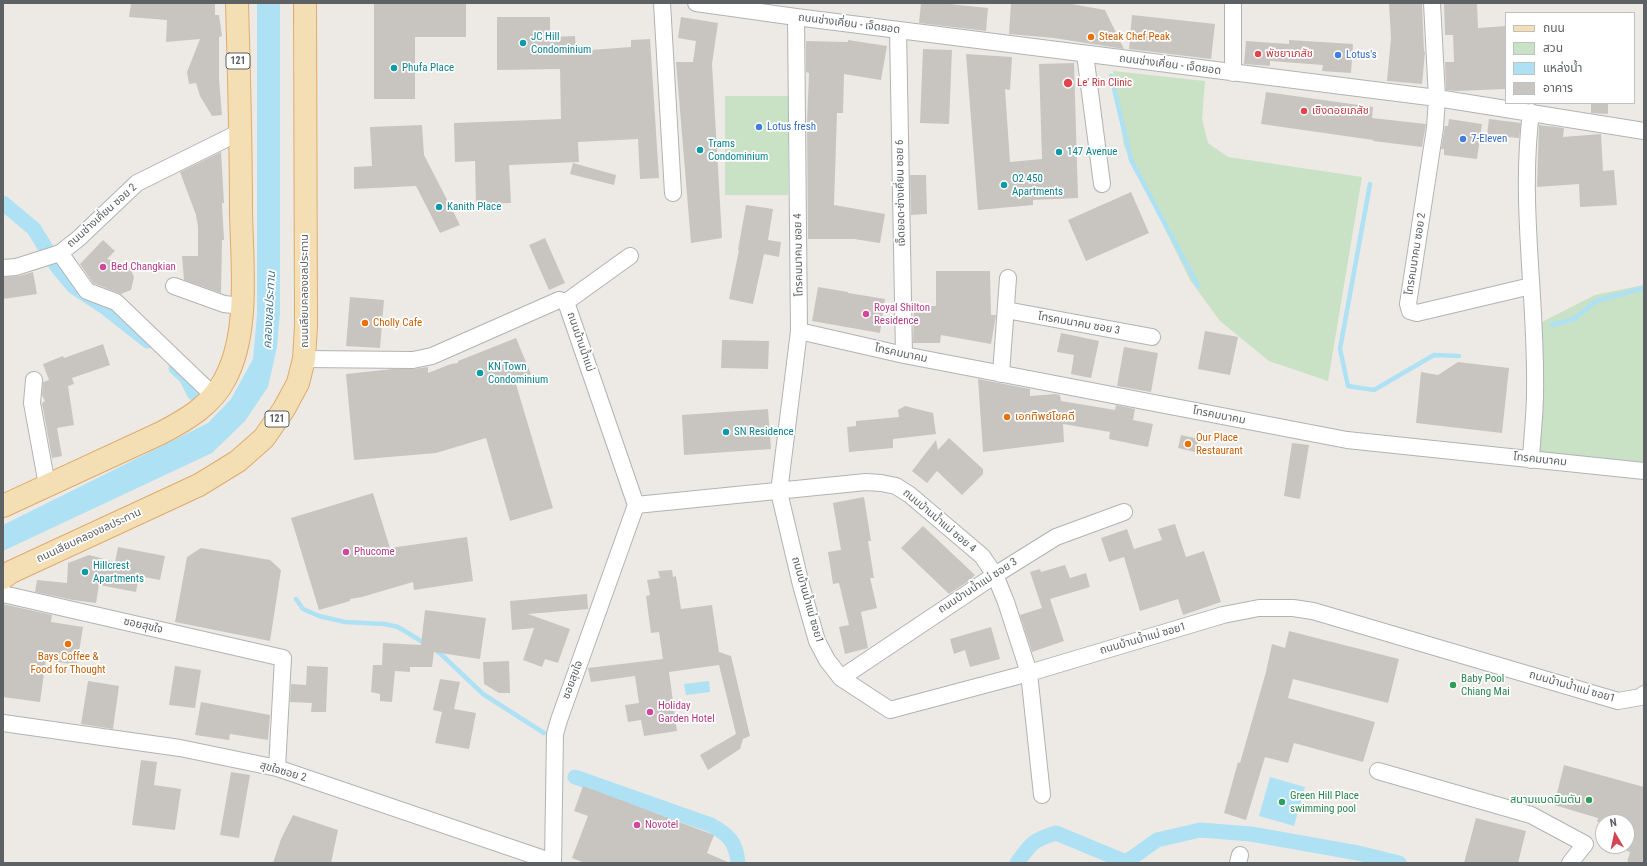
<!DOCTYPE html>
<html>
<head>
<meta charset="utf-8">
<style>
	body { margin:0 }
	#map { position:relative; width:1647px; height:866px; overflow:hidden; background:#edeae5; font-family:"Roboto Condensed","Noto Sans Thai",sans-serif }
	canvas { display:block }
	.frame { position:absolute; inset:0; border:4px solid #5d6163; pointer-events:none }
	.legend { position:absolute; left:1505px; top:12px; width:130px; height:92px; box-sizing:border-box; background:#fff; border:1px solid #bec0c1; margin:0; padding:5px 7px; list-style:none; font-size:12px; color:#5d6163 }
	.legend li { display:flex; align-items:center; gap:8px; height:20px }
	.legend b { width:20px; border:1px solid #bec0c1 }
	.north { position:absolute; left:1595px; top:814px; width:40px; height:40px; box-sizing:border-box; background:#fff; border:1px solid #bec0c1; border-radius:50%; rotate:351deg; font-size:11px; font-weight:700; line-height:16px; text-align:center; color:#5d6163 }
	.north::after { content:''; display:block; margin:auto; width:14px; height:18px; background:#d24653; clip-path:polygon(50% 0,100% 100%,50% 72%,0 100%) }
</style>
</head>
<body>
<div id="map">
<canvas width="1647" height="866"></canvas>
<div class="frame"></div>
<ul class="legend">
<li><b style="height:5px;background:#f4deb3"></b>ถนน</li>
<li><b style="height:11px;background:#c9e1c5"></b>สวน</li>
<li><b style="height:11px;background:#aee1f4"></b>แหล่งน้ำ</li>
<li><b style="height:11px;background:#c8c5c1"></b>อาคาร</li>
</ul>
<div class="north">N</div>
</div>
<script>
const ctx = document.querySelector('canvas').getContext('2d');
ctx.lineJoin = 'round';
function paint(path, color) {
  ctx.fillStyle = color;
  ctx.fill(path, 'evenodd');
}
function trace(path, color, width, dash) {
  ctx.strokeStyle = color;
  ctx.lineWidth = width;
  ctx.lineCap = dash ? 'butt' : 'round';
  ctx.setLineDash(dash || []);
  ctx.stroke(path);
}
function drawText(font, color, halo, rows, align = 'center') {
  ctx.font = font + ' "Roboto Condensed","Noto Sans Thai",sans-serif';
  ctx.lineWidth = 3.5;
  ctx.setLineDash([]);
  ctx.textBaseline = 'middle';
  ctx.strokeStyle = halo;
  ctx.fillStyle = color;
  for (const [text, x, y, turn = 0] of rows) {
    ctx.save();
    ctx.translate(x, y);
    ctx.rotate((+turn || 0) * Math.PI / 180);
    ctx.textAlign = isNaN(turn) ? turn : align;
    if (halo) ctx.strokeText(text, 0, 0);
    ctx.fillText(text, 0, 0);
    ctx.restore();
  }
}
const green = new Path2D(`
	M1113 71 1205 81 1202 119 1208 143 1228 157 1362 177 1328 381 1269 361 1220 321 1190 280 1124 146Z
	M725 96H788V195H725Z
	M1644 285V462L1537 453 1540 323 1595 295Z`);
const water = new Path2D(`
	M257 3H280V313L277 347 268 387 245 421 212 453 3 551V525L208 423 231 399 253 359 257 315Z
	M709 681 710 692 686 695 684 684Z
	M1270 777 1305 787 1294 826 1259 816Z`);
const stream = new Path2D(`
	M1111 76 1131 160 1198 286
	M1370 184 1340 349 1348 386 1374 390 1434 355 1459 356
	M1552 325 1574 319 1596 301 1644 288
	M296 599 303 609 319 616 345 622 384 624 398 627 426 644
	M434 649 443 656 483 694 544 733`);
const canal = new Path2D(`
	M3 203 34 229 58 268 74 287 106 308 148 341
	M176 368 186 377 194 393
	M575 777 711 825C729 835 736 842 738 863
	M1017 863C1031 843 1033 840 1056 833L1126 862 1157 840 1200 830 1251 834 1358 853 1399 863`);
const building = new Path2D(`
	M131 3H215V15H219L222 36 219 37V79L222 115 212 116 200 96 196 83 189 84 187 72 200 39 166 42 167 20 129 17Z
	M374 3H466V37H415V99H374Z
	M921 3H940L988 8 986 31 919 23Z
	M1011 3 1072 4 1105 10 1124 49 1054 38 1009 34Z
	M1389 3H1422L1424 51 1425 52 1422 84 1387 81 1391 38Z
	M1444 3H1477L1478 28 1506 26V89L1456 91 1446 90 1445 62H1454L1453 35H1445Z
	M1132 15 1215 24 1211 59 1129 49Z
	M497 17H550V37L575 36 576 51 631 47V40L650 39 659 178 640 179 638 139 578 142 579 162 509 165 511 203 476 204 475 161 455 162 454 123 561 119 560 69 497 70Z
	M681 17 718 23 712 64 722 238 691 243 676 62H693L696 41 678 38Z
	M848 40 887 46 881 80 844 74 843 113H837L834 205 885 214 880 243 854 239H808L807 124 809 73 806 72V41L848 42Z
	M1289 40 1353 44 1351 73 1322 71 1323 65 1270 61V66L1244 64 1246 41 1289 44Z
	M923 49 952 50 949 124 920 123Z
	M966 54 1012 57 1010 90 1005 89 1010 162 1042 159 1039 64 1074 63 1078 198 1033 200V205L978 210Z
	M1266 92 1373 107 1372 118 1426 124 1422 147 1373 141V140L1261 124Z
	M1591 103H1608V114L1591 113Z
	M1449 119 1482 124 1477 159 1444 155V149H1441L1445 126H1448Z
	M1489 119 1521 123 1519 138 1487 135Z
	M422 125 424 155 460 225 440 233 416 186 354 189V167L372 166 370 127Z
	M1539 125 1564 128 1563 137 1601 134 1603 171 1614 170 1617 205 1580 207 1579 184 1537 187Z
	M221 152 224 203H222L224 240H222L221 293 184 280 182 256H198V227L196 215 180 172Z
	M573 163 616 175 614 185 570 174Z
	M910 175H926L927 214 911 215Z
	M1131 192 1149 233 1086 261 1068 220Z
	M746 205 773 209 768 240 781 242 779 257 764 254 753 304 729 299 739 250H738Z
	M545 238 565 283 549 290 529 245Z
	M103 240 115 251 107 259 129 265 134 277 131 290 121 294 93 283 80 264Z
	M936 271H990L991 315H996L991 344 941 335 940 343H913L914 306H936Z
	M33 272 37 294 3 299V277L19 276Z
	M818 287 848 292V293L885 299 880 333 812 321Z
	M350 297 384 300 380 348 346 346Z
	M1205 331 1238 337 1230 375 1198 369Z
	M1061 333 1099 341 1091 378 1071 374 1074 355 1057 352Z
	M516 338 531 374 515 381 553 508 510 521 486 438 436 453 354 460 346 374 393 369H413L428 367V373L451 364 458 363V361Z
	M722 340 769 341 768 369 721 368Z
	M103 344 110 365 72 378 74 384 68 386 74 425 57 428 62 456 52 458 42 403 45 401 42 395 43 382 49 380 43 364 63 356 64 358Z
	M1124 347 1158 353 1151 392 1117 386Z
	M1458 362 1509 368 1502 433 1416 423 1421 372 1438 375Z
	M978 379 1030 389V396L1055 394 1060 395 1061 401 1115 410 1116 405 1135 409 1133 420 1153 424 1148 447 1109 439 1110 432 1063 424 1064 442 983 452Z
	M905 406 933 413 936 434 893 439V448L849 452 847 427 856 426V421L899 417 898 410Z
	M768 409 771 449 684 455 682 415Z
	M1181 435 1199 439 1195 452 1178 448Z
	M949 438 983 469V474L962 495 937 471 927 483 912 471 936 440 938 450Z
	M1292 443 1309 445 1300 499 1284 496Z
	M373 493 390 548 467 537 473 581 414 590 413 582 362 597 350 599V601L319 610 291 518Z
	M864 497 871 541H868L874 578H870L877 608 861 612 868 648 845 654 839 627 849 625 839 583 833 584 828 552 841 550 833 503Z
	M1175 524 1186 557 1204 551 1221 602 1183 615 1178 599 1140 611 1124 557 1109 562 1101 538 1127 529 1134 549 1162 540 1158 529Z
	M923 526 975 575 970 580 949 594 901 548Z
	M118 547 165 556 160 580 139 576 136 592 99 585 96 603 73 600 35 592 37 580 67 583 68 563 89 555 115 562Z
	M201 548 270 560 281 570 270 641 175 622 187 557Z
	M1065 565 1070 578 1086 573 1090 587 1050 599 1064 641 1032 652 1020 615 1042 608 1030 572 1040 569 1041 572Z
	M672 570 673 577 676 576 681 609 712 605 719 652 731 656 750 736 743 739 740 749 708 770 700 755 736 734 719 665 669 672 677 731 644 736 641 720 628 722 625 705 639 703 635 676 591 682 588 668 663 659 659 632 651 633 646 596 650 595 647 580 660 578 658 571Z
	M587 594 588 609 528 614 570 629 558 663 545 659 542 667 523 660 534 628 512 630 510 601Z
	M3 604 52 615 51 622 83 627 77 665 46 660 40 702 3 697Z
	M425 610 486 618 480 659 434 652 432 667H410V672L395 671 392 702 380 701V694L371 692 373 665H382L383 643 421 645Z
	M991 627 1000 659 970 667 965 650 954 654 950 639Z
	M1289 631 1399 659 1388 703 1293 679 1288 698 1375 722 1363 762 1294 743 1288 763 1265 757 1246 820 1224 813 1238 762 1240 763 1266 672 1272 644 1285 648Z
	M509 661 510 693H499L484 684 483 662Z
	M175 666 201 670 195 708 169 705Z
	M307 666 328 667 326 712H311L312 703 290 702 291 684 306 685Z
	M440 679 460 682 454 709 476 713 469 749 435 743 442 712 433 710Z
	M88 681 119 686 113 729 81 724Z
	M201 702 270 715 268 740 230 734 229 740 195 735Z
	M141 760 157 762 154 785 181 789 175 830 132 825Z
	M1564 765 1644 787V863H1627L1630 852 1627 851V822H1597L1598 818 1554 805Z
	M231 772 250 775 239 838 220 835Z
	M583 786 714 835 707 853 730 863H585L572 858 588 816 574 811Z
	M293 815 338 830 331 863H273L281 839Z
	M1476 818 1526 831 1518 863H1464Z`);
const street = new Path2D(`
	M662 3 673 193
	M696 3 796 17 1437 98 1644 131
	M1233 3V73
	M1432 3 1437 98 1435 128 1408 304 1410 311 1417 313 1531 286
	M796 17 799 331 779 492 801 585 817 641 827 660 841 678 890 710 1029 673 1223 615 1259 608H1293L1313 611 1618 701 1641 697 1644 694
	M898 30 904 355
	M1085 54 1102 184
	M60 253 87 291 116 302 214 396
	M3 268 16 267 60 253 78 239 137 183 240 132
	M174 286 224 304 242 306
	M566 302 630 256
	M1006 310 1152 337
	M799 331 904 355 1347 440 1644 471
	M304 359 413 360 432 356 559 300 566 302 636 505
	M1001 374 1008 278
	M34 380 32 403 47 485
	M1531 460C1532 437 1535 415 1535 393 1537 298 1519 207 1531 112
	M636 505 866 482 881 483 896 486 910 495 982 556 995 575 1006 602 1029 673 1042 795
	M3 594 283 658 277 768
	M841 678 995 575 1056 537 1124 512
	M3 723 180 748 277 768 553 862
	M1378 771 1531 815 1585 844 1570 863
	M553 863 555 734 559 720 636 505
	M1238 863 1240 855`);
const primary = new Path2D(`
	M3 506 161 433C186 420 212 405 225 379 250 333 242 264 241 212 241 142 239 73 237 3
	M3 578 11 572 199 485 238 461 264 438 284 409 298 383 304 359 306 326 305 3`);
const markers = [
	[1091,37,4,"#e8710a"],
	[523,43,4,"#0f9aa8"],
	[1258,54,4,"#e0444e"],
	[1338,55,4,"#3f7fe0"],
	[394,68,4,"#0f9aa8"],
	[1068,83,5,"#e0444e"],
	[1304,111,4,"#e0444e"],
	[759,127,4,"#3f7fe0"],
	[1463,139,4,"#3f7fe0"],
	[700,150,4,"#0f9aa8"],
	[1059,152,4,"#0f9aa8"],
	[1004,185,4,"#0f9aa8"],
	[439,207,4,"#0f9aa8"],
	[103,267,4,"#d1479c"],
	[866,314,4,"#d1479c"],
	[365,323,4,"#e8710a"],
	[480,373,4,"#0f9aa8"],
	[1007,417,4,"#e8710a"],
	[726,432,4,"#0f9aa8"],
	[1188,444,4,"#e8710a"],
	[346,552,4,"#d1479c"],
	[85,572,4,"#0f9aa8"],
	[68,644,4,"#e8710a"],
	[1453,685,4,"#2e9e5b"],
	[650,712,4,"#d1479c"],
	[1589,800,4,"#2e9e5b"],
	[1282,802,4,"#2e9e5b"],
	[637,825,4,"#d1479c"]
];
const shields = [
	[238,61,24],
	[277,419,24]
];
const shieldNames = [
	["121",238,61],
	["121",277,419]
];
const streetNames = [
	["ถนนช่างเคี่ยน - เจ็ดยอด",849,24,7],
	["ถนนช่างเคี่ยน - เจ็ดยอด",1170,65,7],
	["เจ็ดยอด-ช่างเคี่ยน ซอย 6",901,193,-91],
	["ถนนช่างเคี่ยน ซอย 2",102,216,-42],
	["โทรคมนาคม ซอย 2",1416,254,-81],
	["โทรคมนาคม ซอย 4",799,255,-91],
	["ถนนเลียบคลองชลประทาน",305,291,-90],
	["โทรคมนาคม ซอย 3",1079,324,10],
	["ถนนบ้านน้ำแม่",580,342,71],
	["โทรคมนาคม",901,354,12],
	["โทรคมนาคม",1219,416,11],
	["โทรคมนาคม",1540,460,6],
	["ถนนบ้านน้ำแม่ ซอย 4",939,521,40],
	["ถนนเลียบคลองชลประทาน",89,536,-25],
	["ถนนบ้านน้ำแม่ ซอย 3",978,586,-33],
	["ถนนบ้านน้ำแม่ ซอย1",807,600,74],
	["ซอยสุขใจ",143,626,13],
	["ถนนบ้านน้ำแม่ ซอย1",1143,639,-16],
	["ซอยสุขใจ",573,680,-70],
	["ถนนบ้านน้ำแม่ ซอย1",1572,687,16],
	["สุขใจซอย 2",283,772,16]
];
const cultureNames = [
	["JC Hill",531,37],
	["Condominium",531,50],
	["Phufa Place",402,68],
	["Trams",708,144],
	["Condominium",708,157],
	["147 Avenue",1067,152],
	["O2 450",1012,179],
	["Apartments",1012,192],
	["Kanith Place",447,207],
	["KN Town",488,367],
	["Condominium",488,380],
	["SN Residence",734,432],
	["Hillcrest",93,566],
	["Apartments",93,579]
];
const foodNames = [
	["Steak Chef Peak",1099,37],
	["Cholly Cafe",373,323],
	["เอกทิพย์โชคดี",1015,417],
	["Our Place",1196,438],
	["Restaurant",1196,451],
	["Bays Coffee &",68,657,"center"],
	["Food for Thought",68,670,"center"]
];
const healthNames = [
	["พัชยาเภสัช",1266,54],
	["Le' Rin Clinic",1077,83],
	["เชิงดอยเภสัช",1312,111]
];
const shopNames = [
	["Lotus's",1346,55],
	["Lotus fresh",767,127],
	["7-Eleven",1471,139]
];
const hotelNames = [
	["Bed Changkian",111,267],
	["Royal Shilton",874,308],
	["Residence",874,321],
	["Phucome",354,552],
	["Holiday",658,706],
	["Garden Hotel",658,719],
	["Novotel",645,825]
];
const leisureNames = [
	["Baby Pool",1461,679],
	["Chiang Mai",1461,692],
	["Green Hill Place",1290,796],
	["swimming pool",1290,809],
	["สนามแบดมินตัน",1581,800,"right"]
];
const waterNames = [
	["คลองชลประทาน",270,310,-87]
];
paint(green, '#c9e1c5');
paint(water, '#aee1f4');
trace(stream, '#aee1f4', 4.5);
trace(canal, '#aee1f4', 15);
paint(building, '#c8c5c1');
trace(street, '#b0b3b5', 18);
trace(primary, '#dfab6c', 24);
trace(street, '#fff', 16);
trace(primary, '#f4deb3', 22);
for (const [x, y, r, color] of markers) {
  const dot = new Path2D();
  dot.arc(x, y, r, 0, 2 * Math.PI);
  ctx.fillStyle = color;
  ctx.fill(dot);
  trace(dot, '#fff', 1.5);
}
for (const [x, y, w] of shields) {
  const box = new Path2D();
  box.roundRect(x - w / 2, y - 8, w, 16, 3);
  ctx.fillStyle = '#fff';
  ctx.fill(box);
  trace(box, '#5d6163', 1);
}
drawText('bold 10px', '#5d6163', null, shieldNames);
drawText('11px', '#5d6163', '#fff', streetNames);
drawText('11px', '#0d838f', '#fff', cultureNames, 'left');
drawText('11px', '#c56008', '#fff', foodNames, 'left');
drawText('11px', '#be3a42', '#fff', healthNames, 'left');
drawText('11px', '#366cbe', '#fff', shopNames, 'left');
drawText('11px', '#b23c85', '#fff', hotelNames, 'left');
drawText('11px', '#27864d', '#fff', leisureNames, 'left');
drawText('italic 12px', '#477993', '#fff', waterNames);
</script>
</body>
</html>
